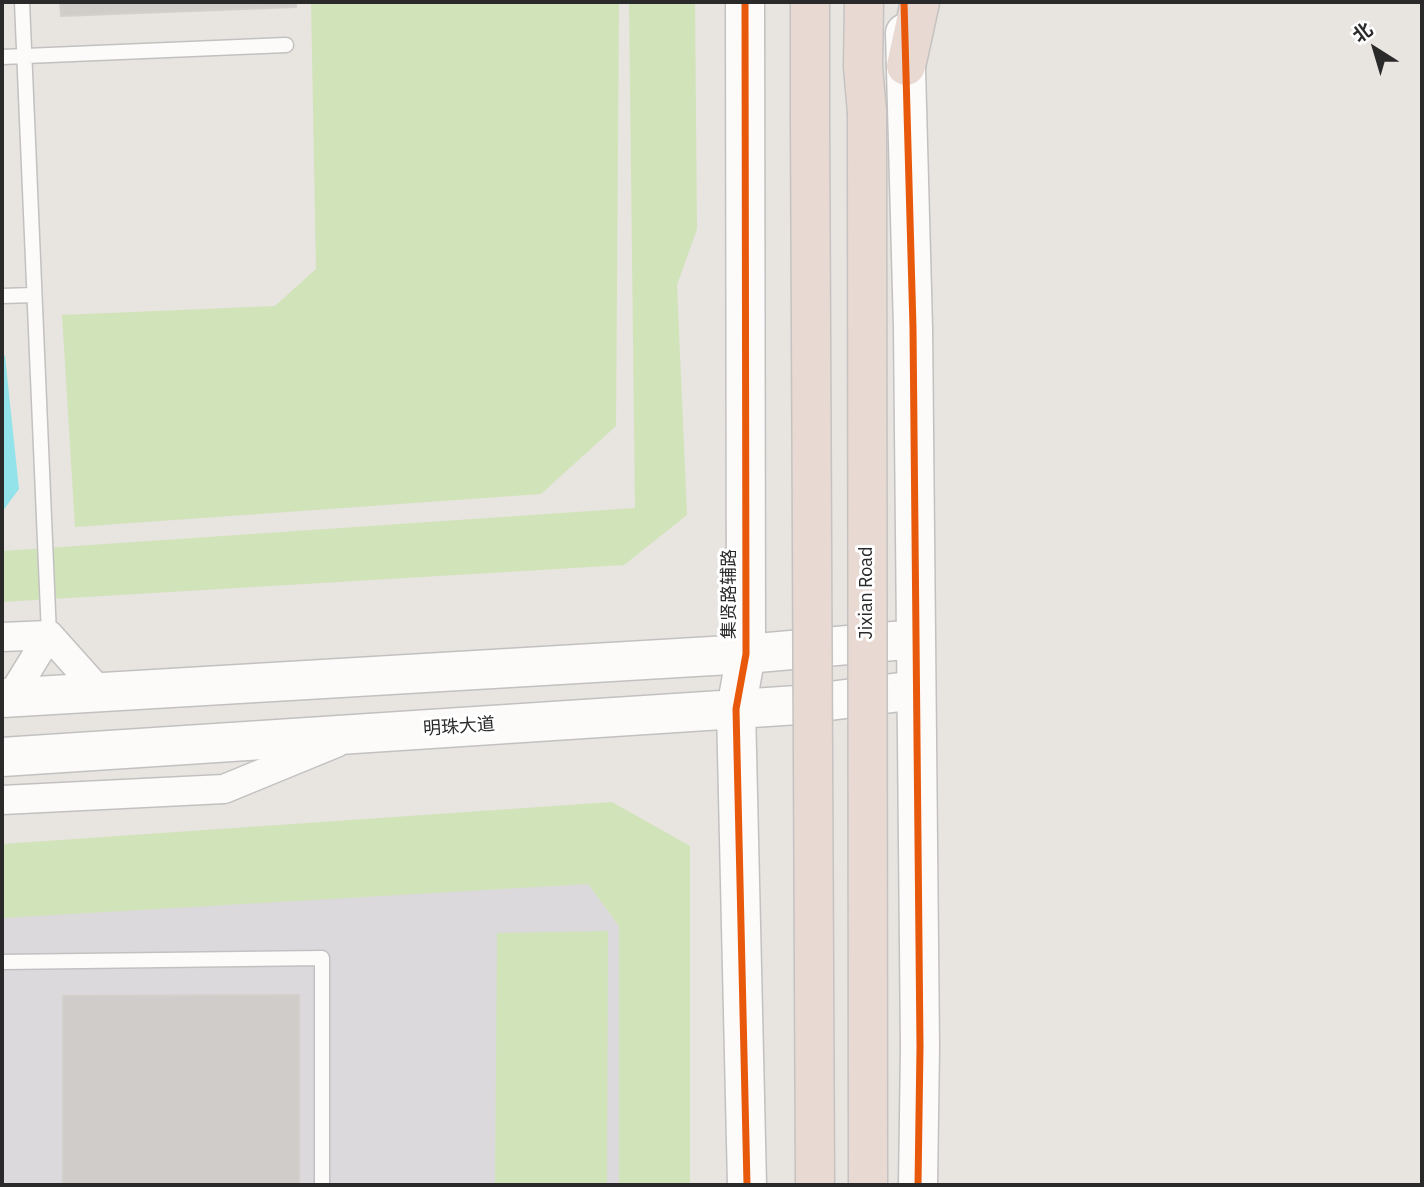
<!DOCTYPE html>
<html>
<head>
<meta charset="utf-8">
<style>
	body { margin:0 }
	#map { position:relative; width:1424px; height:1187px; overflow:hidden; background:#e8e4e0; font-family:"IBM Plex Sans","Noto Sans SC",sans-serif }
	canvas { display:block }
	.frame { position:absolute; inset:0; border:4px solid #2a2a2a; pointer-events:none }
	.north { position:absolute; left:1340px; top:14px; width:70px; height:70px; -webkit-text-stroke:5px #fff; paint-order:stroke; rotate:323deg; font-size:19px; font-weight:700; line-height:28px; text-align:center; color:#2a2a2a }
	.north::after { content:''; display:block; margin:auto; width:24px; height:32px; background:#2a2a2a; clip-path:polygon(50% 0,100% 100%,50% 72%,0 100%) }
</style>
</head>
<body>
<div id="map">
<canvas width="1424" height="1187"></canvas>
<div class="frame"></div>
<div class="north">北</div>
</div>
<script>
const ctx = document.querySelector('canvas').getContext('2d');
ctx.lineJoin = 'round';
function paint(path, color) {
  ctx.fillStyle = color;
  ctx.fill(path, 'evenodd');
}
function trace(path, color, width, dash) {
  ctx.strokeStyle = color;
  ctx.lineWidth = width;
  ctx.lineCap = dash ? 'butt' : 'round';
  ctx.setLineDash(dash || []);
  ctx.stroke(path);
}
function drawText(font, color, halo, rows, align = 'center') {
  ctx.font = font + ' "IBM Plex Sans","Noto Sans SC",sans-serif';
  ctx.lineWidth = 6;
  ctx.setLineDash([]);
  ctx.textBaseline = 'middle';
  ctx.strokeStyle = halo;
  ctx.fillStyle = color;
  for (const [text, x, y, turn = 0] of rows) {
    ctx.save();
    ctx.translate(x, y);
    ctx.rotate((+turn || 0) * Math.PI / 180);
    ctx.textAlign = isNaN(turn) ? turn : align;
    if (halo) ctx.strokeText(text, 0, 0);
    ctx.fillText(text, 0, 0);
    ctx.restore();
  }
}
const industrial = new Path2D(`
	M588 884 619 926V1185H2V915Z`);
const green = new Path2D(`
	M311 2H619L616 426 541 494 75 527 62 315 275 306 316 269Z
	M629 2H695L697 229 677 285 687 515 624 565 2 602V551L635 508Z
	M612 802 690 846V1185H619V926L588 884 2 918V844Z
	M608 931 607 1185H495L497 933Z`);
const water = new Path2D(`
	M2 354 5 356 19 489 2 512Z`);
const building = new Path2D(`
	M60 2H296V7L61 16Z
	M299 995V1185H63V996Z`);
const lane = new Path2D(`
	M22 2 49 635
	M2 57 286 45
	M2 296 34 295
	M2 962 322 958V1185`);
const street = new Path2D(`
	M2 637 49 635 100 692
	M11 697 49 635
	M2 800 224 789 336 743`);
const secondary = new Path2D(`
	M745 2 746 654 736 709 747 1185
	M905 33 913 328 920 1047 918 1185
	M2 698 746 654 916 639
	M2 757 798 705 916 690`);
const highway = new Path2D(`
	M864 2 863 67 867 112
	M906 66 920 2
	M810 118V2`);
const highwayBridge = new Path2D(`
	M867 112 868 1185
	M810 118 815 1185`);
const cycleway = new Path2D(`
	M745 2 746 654 736 709 747 1185
	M904 2 913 328 920 1047 918 1185`);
const streetNames = [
	["Jixian Road",867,593,-90],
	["集贤路辅路",730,594,-90],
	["明珠大道",459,727,-4]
];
paint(industrial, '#dbd9dc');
paint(green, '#d1e3b8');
paint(water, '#93e3ea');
paint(building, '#cfccc9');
trace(building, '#d3d0cc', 2);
trace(lane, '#c2c1c1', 17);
trace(street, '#c2c1c1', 31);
trace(secondary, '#c2c1c1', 41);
trace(highway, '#c4c3c1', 41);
trace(lane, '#fcfbfa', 14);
trace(street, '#fcfbfa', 28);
trace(secondary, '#fcfbfa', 38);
trace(highway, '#e9d9d3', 38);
trace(highwayBridge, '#c4c3c1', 41, []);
trace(highwayBridge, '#e9d9d3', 38);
trace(cycleway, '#e8590c', 7);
drawText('18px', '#2a2a2a', '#fff', streetNames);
</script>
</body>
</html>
